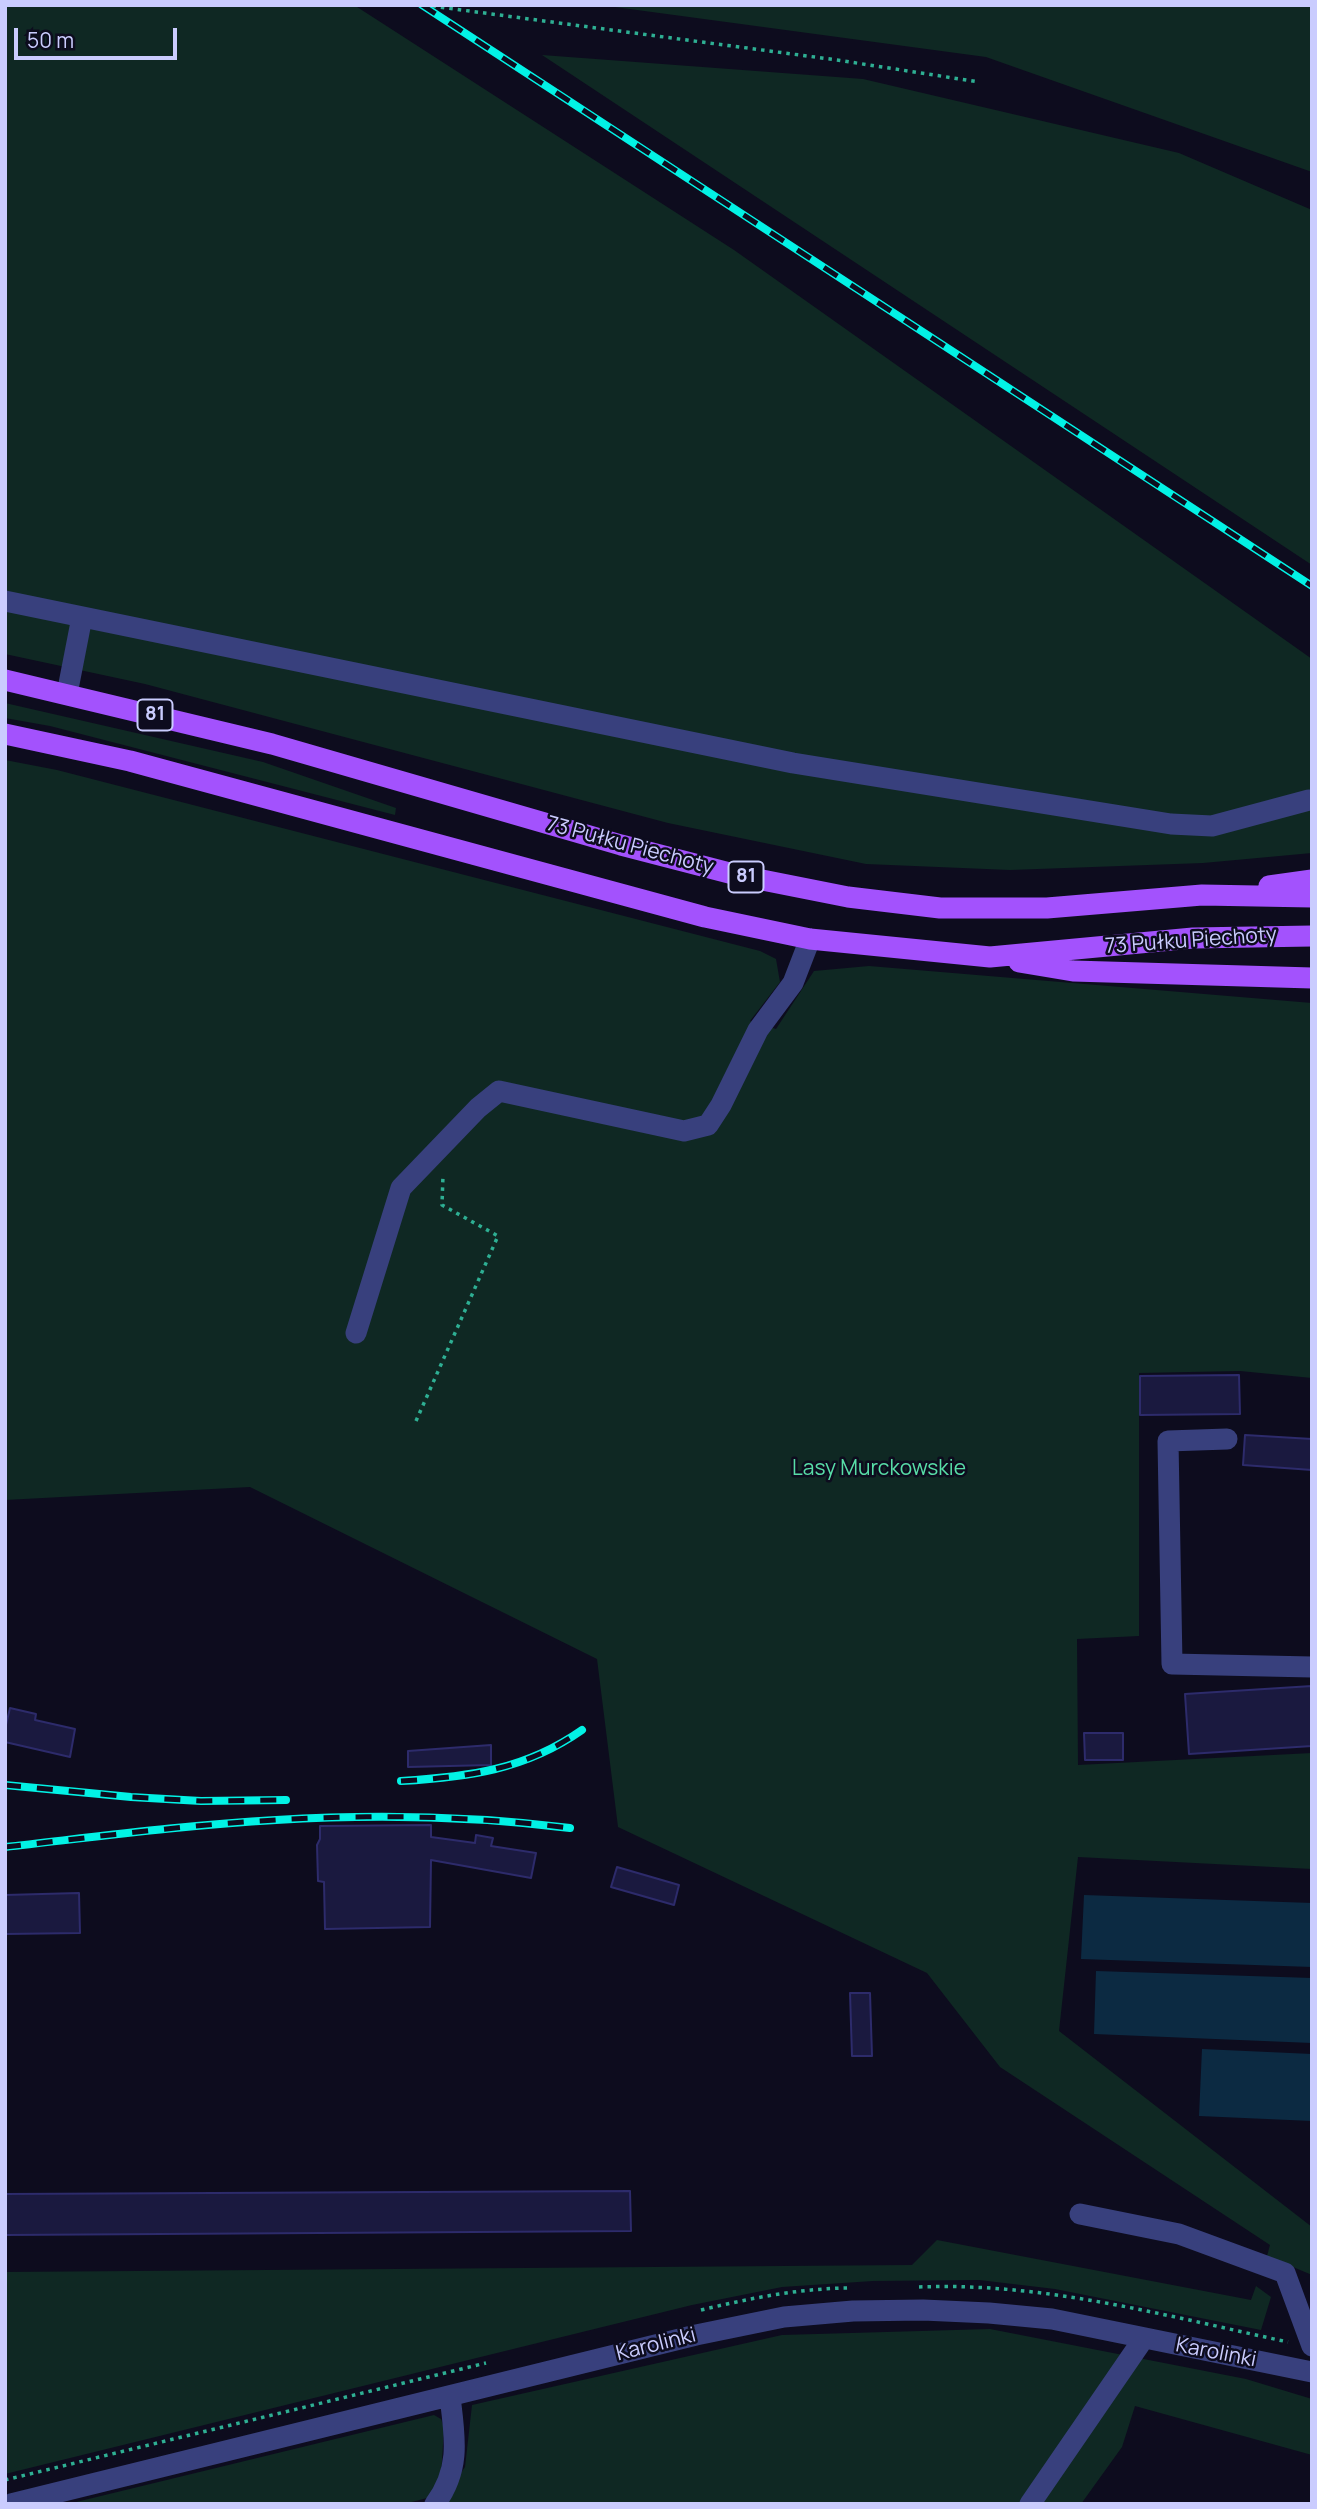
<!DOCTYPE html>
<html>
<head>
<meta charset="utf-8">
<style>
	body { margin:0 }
	#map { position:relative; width:1317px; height:2509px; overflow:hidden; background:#0d0c1e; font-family:Manrope,sans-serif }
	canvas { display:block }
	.frame { position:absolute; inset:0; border:7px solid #caccfe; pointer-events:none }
	.scale { position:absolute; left:14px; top:28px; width:163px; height:32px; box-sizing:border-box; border:4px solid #caccfe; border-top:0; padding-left:9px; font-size:21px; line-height:24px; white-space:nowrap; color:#caccfe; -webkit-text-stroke:5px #0d0c1e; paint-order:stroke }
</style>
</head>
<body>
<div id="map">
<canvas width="1317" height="2509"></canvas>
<div class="frame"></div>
<div class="scale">50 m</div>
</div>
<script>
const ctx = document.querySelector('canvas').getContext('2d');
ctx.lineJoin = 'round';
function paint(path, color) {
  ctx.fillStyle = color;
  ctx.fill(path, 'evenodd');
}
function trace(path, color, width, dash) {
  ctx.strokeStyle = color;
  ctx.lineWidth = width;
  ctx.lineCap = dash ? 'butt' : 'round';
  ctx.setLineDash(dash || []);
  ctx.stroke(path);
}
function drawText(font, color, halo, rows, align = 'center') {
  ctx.font = font + ' Manrope,sans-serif';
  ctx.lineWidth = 5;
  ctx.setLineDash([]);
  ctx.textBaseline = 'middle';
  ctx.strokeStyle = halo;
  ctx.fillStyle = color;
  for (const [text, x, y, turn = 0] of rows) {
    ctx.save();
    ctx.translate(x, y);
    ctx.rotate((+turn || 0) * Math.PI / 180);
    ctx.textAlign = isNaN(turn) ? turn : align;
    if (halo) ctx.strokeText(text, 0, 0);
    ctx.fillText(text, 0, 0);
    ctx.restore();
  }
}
const green = new Path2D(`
	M5 5H354L734 250 1312 659V853L1203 863 1010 870 866 864 668 823 145 684 5 654Z
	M600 5H1312V172L986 57Z
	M542 55 863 79 1179 153 1312 210V565Z
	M5 703 263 762 396 808 395 815 50 726 5 718Z
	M5 760 57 770 760 951 776 959 780 982 750 1021 776 1029 814 971 869 966 1312 1003V1378L1240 1371 1139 1373V1636L1077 1639 1078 1765 1312 1753V1869L1078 1857 1059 2031 1312 2227V2275L1267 2256 1270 2245 1000 2067 927 1973 618 1827 597 1659 250 1487 5 1500Z
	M937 2240 1251 2300 1256 2286 1271 2297 1261 2330 1055 2289 979 2280 873 2281 782 2287 692 2305 5 2474V2272L912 2265Z
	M990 2329 1246 2379 1312 2399V2455L1135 2406 1122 2447 1081 2504H445L447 2493 465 2467 472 2405 782 2335Z
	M434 2415 441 2419 444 2428 441 2477 431 2497 404 2504H68Z`);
const water = new Path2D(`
	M1084 1895 1312 1903V1967L1081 1959Z
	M1096 1971 1312 1978V2043L1094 2034Z
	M1202 2049 1312 2054V2121L1199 2116Z`);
const building = new Path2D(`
	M1239 1375 1240 1414 1140 1415V1376Z
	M1245 1435 1312 1439V1470L1243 1465Z
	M1312 1686V1746L1189 1754 1185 1694Z
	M10 1708 36 1714 35 1720 75 1729 70 1757 5 1742V1729Z
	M1084 1733H1123V1760H1085Z
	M491 1745V1765L408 1767V1751Z
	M431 1825V1837L475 1843 476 1835 493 1838 491 1846 536 1853 531 1878 431 1860 430 1927 325 1929 324 1882 318 1881 317 1845 320 1839V1826Z
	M617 1867 679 1885 674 1905 611 1887Z
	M79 1893 80 1933 5 1934V1895Z
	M850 1993H870L872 2056H852Z
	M630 2191 631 2231 5 2235V2194Z`);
const path = new Path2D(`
	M424 5 837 60 979 82
	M416 1421 498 1236 442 1205 443 1175
	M919 2287C1044 2282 1167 2316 1288 2342
	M701 2310C751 2298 801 2288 852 2288
	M5 2480 486 2363`);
const minor = new Path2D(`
	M5 601 793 763 1171 824 1212 826 1309 800
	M67 694 82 617
	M356 1333 401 1188 478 1108 499 1091 684 1131 708 1125 721 1105 758 1030 793 983 810 939
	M1227 1439 1168 1441 1172 1664 1312 1667
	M1080 2214 1179 2234 1285 2273 1312 2346
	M11 2504 696 2335 784 2317 853 2311 923 2310 989 2313 1052 2319 1312 2372
	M435 2504C461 2469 455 2437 450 2397
	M1030 2504 1144 2338`);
const major = new Path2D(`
	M5 680 272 744 621 845 737 875 848 897 940 908H1047L1202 895 1312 897
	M5 734 130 761 705 917 810 939 990 957 1193 938 1312 936
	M1269 886 1312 880
	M1019 962 1073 971 1312 978`);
const rail = new Path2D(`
	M422 5 1312 586
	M401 1781C468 1777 525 1770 582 1730
	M5 1785 131 1797 201 1801 286 1800
	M5 1847C95 1837 186 1825 276 1820 374 1814 473 1816 570 1828`);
const shields = [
	[155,715,35],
	[746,877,35]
];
const shieldNames = [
	["81",155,715],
	["81",746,877]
];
const streetNames = [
	["73 Pułku Piechoty",630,846,15],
	["73 Pułku Piechoty",1191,941,-4],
	["Karolinki",656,2345,-14],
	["Karolinki",1216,2353,11]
];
const parkNames = [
	["Lasy Murckowskie",879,1469]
];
paint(green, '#0f2823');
paint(water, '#0c2a42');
paint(building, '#1a193f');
trace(building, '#2d2b6b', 2);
trace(path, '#2eaf93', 3.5, [3.5, 5]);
trace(minor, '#38407d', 21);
trace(major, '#a352fd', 21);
trace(rail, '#02f2e5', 8);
trace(rail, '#0d0c1e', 5, [16]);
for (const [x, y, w] of shields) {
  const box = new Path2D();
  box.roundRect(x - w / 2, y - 15.5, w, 31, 5);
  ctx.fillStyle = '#0d0c1e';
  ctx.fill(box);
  trace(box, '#caccfe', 2);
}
drawText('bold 19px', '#caccfe', null, shieldNames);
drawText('21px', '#caccfe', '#0d0c1e', streetNames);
drawText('21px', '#58dda7', '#0d0c1e', parkNames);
</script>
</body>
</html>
